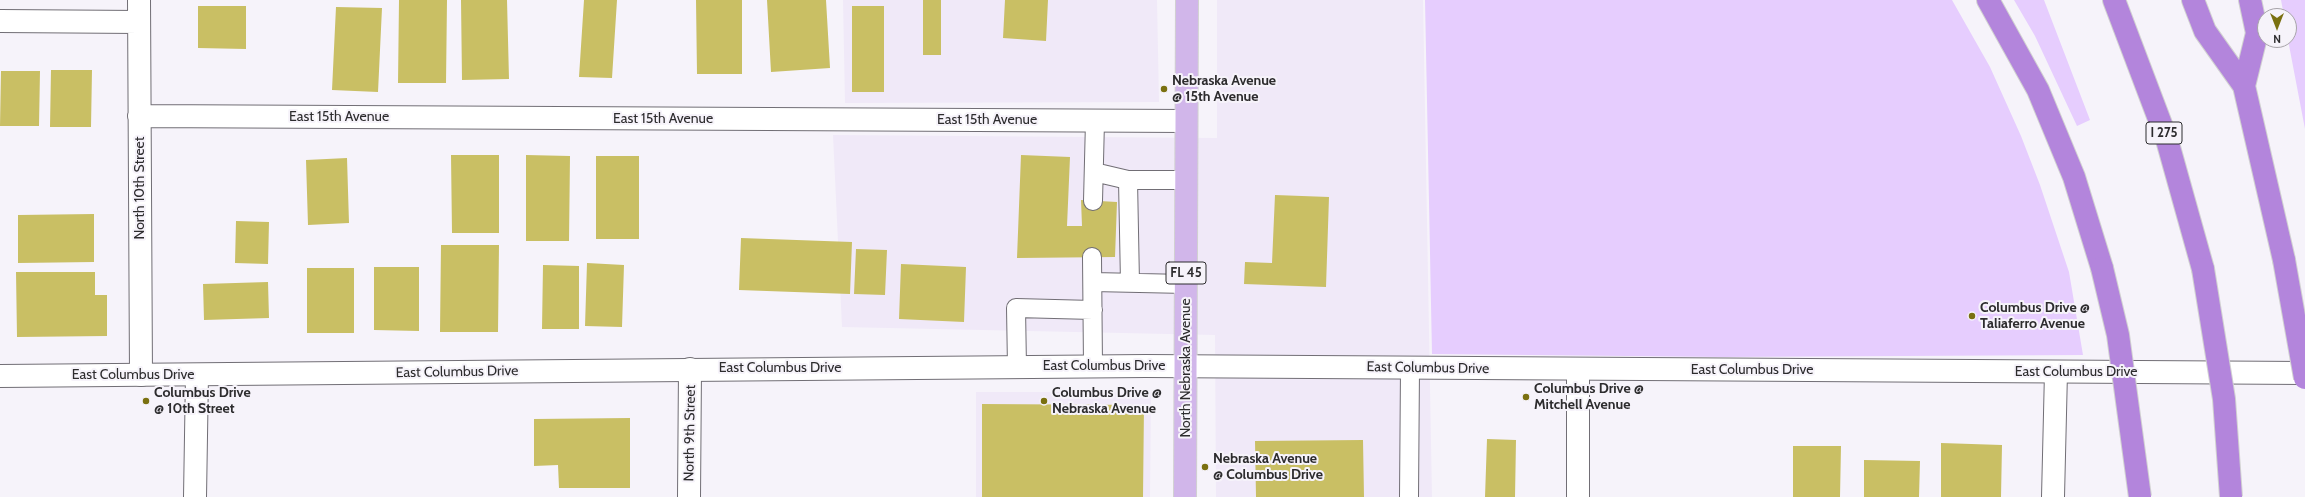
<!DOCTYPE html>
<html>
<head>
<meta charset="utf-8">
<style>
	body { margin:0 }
	#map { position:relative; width:2305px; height:497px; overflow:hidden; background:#f6f3fa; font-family:Cabin,sans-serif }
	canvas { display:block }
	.north { position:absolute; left:2257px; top:8px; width:40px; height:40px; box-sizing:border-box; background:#f6f3fa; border:1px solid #a6a3a8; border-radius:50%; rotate:180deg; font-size:11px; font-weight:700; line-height:16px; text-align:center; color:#2d2c2e }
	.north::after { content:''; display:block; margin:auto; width:14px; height:18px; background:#7a7010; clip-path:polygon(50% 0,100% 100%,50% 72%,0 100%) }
</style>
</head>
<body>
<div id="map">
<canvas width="2305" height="497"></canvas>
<div class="north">N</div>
</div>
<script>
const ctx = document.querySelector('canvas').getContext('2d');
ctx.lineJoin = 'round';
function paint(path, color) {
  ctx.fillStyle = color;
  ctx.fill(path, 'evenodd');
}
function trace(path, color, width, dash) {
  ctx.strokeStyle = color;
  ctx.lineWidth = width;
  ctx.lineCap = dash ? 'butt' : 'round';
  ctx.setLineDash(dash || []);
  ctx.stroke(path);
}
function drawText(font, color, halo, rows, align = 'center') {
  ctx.font = font + ' Cabin,sans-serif';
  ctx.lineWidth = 4;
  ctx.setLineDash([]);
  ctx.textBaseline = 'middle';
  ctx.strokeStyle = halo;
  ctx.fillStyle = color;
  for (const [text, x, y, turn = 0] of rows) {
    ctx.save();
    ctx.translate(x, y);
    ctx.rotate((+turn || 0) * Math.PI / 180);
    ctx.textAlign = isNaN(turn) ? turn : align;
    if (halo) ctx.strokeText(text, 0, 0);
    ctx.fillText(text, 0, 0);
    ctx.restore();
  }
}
const built = new Path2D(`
	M843 0H1157L1159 102 845 103Z
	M1217 0H1423L1432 497H1216L1215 335 842 327 833 135 1217 138Z
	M976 392H1151L1150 497H976Z`);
const green = new Path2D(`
	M1425 0H1952L1990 67 2021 136 2040 185 2069 272 2083 355 1724 357 1432 354Z
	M2014 0H2044L2090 120 2077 126 2035 36Z
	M2281 0H2305V129L2288 40 2289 16H2284Z`);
const building = new Path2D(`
	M399 0H447L446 83H398Z
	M461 0H507L509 79 462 80Z
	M584 0H617L612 78 579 77Z
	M696 0H742V74H697Z
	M767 0H826L830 68 771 72Z
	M923 0H941V55H923Z
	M1005 0H1048L1046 41 1003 38Z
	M198 6H246V49L198 48Z
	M852 6H884V92H852Z
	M336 7 382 8 378 92 332 90Z
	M51 70H92L91 127H50Z
	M1 71H40L39 126H0Z
	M451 155H499V233H452Z
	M526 155 570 156 569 241H526Z
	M1021 155 1070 157 1067 226H1082L1081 200 1117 202 1115 257 1017 258Z
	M596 156H639V239H596Z
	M347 158 349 223 308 225 306 160Z
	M1275 195 1329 197 1326 287 1244 284 1245 262 1272 263Z
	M94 214V262L18 263V215Z
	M236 221 269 222 268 264 235 263Z
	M741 238 852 242 850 294 739 290Z
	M441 245H499L498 332H440Z
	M856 249 887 250 885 295 854 294Z
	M587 263 624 265 622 327 585 326Z
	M901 264 966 267 964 322 899 319Z
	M543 265 579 266V329H542Z
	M374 267H419V331L374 330Z
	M307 268H354V333H307Z
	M16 272H95V295H107V336L17 337Z
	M268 282 269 318 204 320 203 284Z
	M982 404 1144 405 1143 497H982Z
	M630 418V488H559L558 465 534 466V419Z
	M1487 439 1516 440 1515 497H1485Z
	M1363 440 1364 497H1256L1255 441Z
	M1941 443 2002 445 2001 497H1941Z
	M1793 446H1841L1840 497H1793Z
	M1864 460 1920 461 1919 497H1864Z`);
const service = new Path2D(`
	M1094 172 1128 180 1130 283
	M1128 180H1186
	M1093 201 1095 121
	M1092 257 1093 366
	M1093 282 1186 284
	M1017 367 1016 308 1093 310
	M1409 497 1410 368`);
const minor = new Path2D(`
	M139 0 141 375
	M0 21 139 22
	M139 116 1186 121
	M195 497 197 375
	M689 497 690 369
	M1578 497V369
	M2053 497 2056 372`);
const secondary = new Path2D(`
	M0 376 1146 366 2305 373`);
const primary = new Path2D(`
	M1185 497 1187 0`);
const motorway = new Path2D(`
	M1988 0 2038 90 2074 177 2102 268
	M2114 0 2167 140 2203 269
	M2193 0 2205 31 2244 86 2284 260
	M2244 86 2257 33 2250 0`);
const motorwayBridge = new Path2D(`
	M2284 260 2305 378
	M2102 268 2118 335 2140 497
	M2203 269 2224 399 2231 497`);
const markers = [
	[1164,89,4,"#7a7010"],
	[1972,316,4,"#7a7010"],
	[1526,397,4,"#7a7010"],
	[146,401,4,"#7a7010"],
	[1044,401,4,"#7a7010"],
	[1205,467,4,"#7a7010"]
];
const shields = [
	[2164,133,36],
	[1186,273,40]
];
const shieldNames = [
	["I 275",2164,133],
	["FL 45",1186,273]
];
const poiNames = [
	["Nebraska Avenue",1172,81],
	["@ 15th Avenue",1172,97],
	["Columbus Drive @",1980,308],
	["Taliaferro Avenue",1980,324],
	["Columbus Drive @",1534,389],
	["Mitchell Avenue",1534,405],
	["Columbus Drive",154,393],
	["@ 10th Street",154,409],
	["Columbus Drive @",1052,393],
	["Nebraska Avenue",1052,409],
	["Nebraska Avenue",1213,459],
	["@ Columbus Drive",1213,475]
];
const streetNames = [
	["East 15th Avenue",339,117],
	["East 15th Avenue",663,119],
	["East 15th Avenue",987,120],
	["North 10th Street",140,188,-90],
	["East Columbus Drive",1104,366],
	["East Columbus Drive",780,368],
	["North Nebraska Avenue",1186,368,-90],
	["East Columbus Drive",1428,368,1],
	["East Columbus Drive",1752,370],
	["East Columbus Drive",457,372,-1],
	["East Columbus Drive",2076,372],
	["East Columbus Drive",133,375],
	["North 9th Street",690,433,-89]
];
paint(built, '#f0e9f8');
paint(green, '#e6cdfe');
paint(building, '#c9bf64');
trace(service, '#716e75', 20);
trace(minor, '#716e75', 24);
trace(secondary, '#716e75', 24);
trace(primary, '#d1d1d1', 24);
trace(motorway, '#d1d1d1', 24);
trace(service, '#fff', 18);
trace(minor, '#fff', 22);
trace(secondary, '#fff', 22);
trace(primary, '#d1b6ea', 22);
trace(motorway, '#b385dc', 22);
trace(motorwayBridge, '#d1d1d1', 24, []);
trace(motorwayBridge, '#b385dc', 22);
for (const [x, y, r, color] of markers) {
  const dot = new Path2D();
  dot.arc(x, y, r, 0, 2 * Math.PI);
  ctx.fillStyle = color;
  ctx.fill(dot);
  trace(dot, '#f6f3fa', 1.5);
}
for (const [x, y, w] of shields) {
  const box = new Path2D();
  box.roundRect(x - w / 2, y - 11, w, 22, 3);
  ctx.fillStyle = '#f6f3fa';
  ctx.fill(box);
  trace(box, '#2d2c2e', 1);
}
drawText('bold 13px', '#2d2c2e', null, shieldNames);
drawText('bold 14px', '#2d2c2e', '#f6f3fa', poiNames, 'left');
drawText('14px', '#2d2c2e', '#f6f3fa', streetNames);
</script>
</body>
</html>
